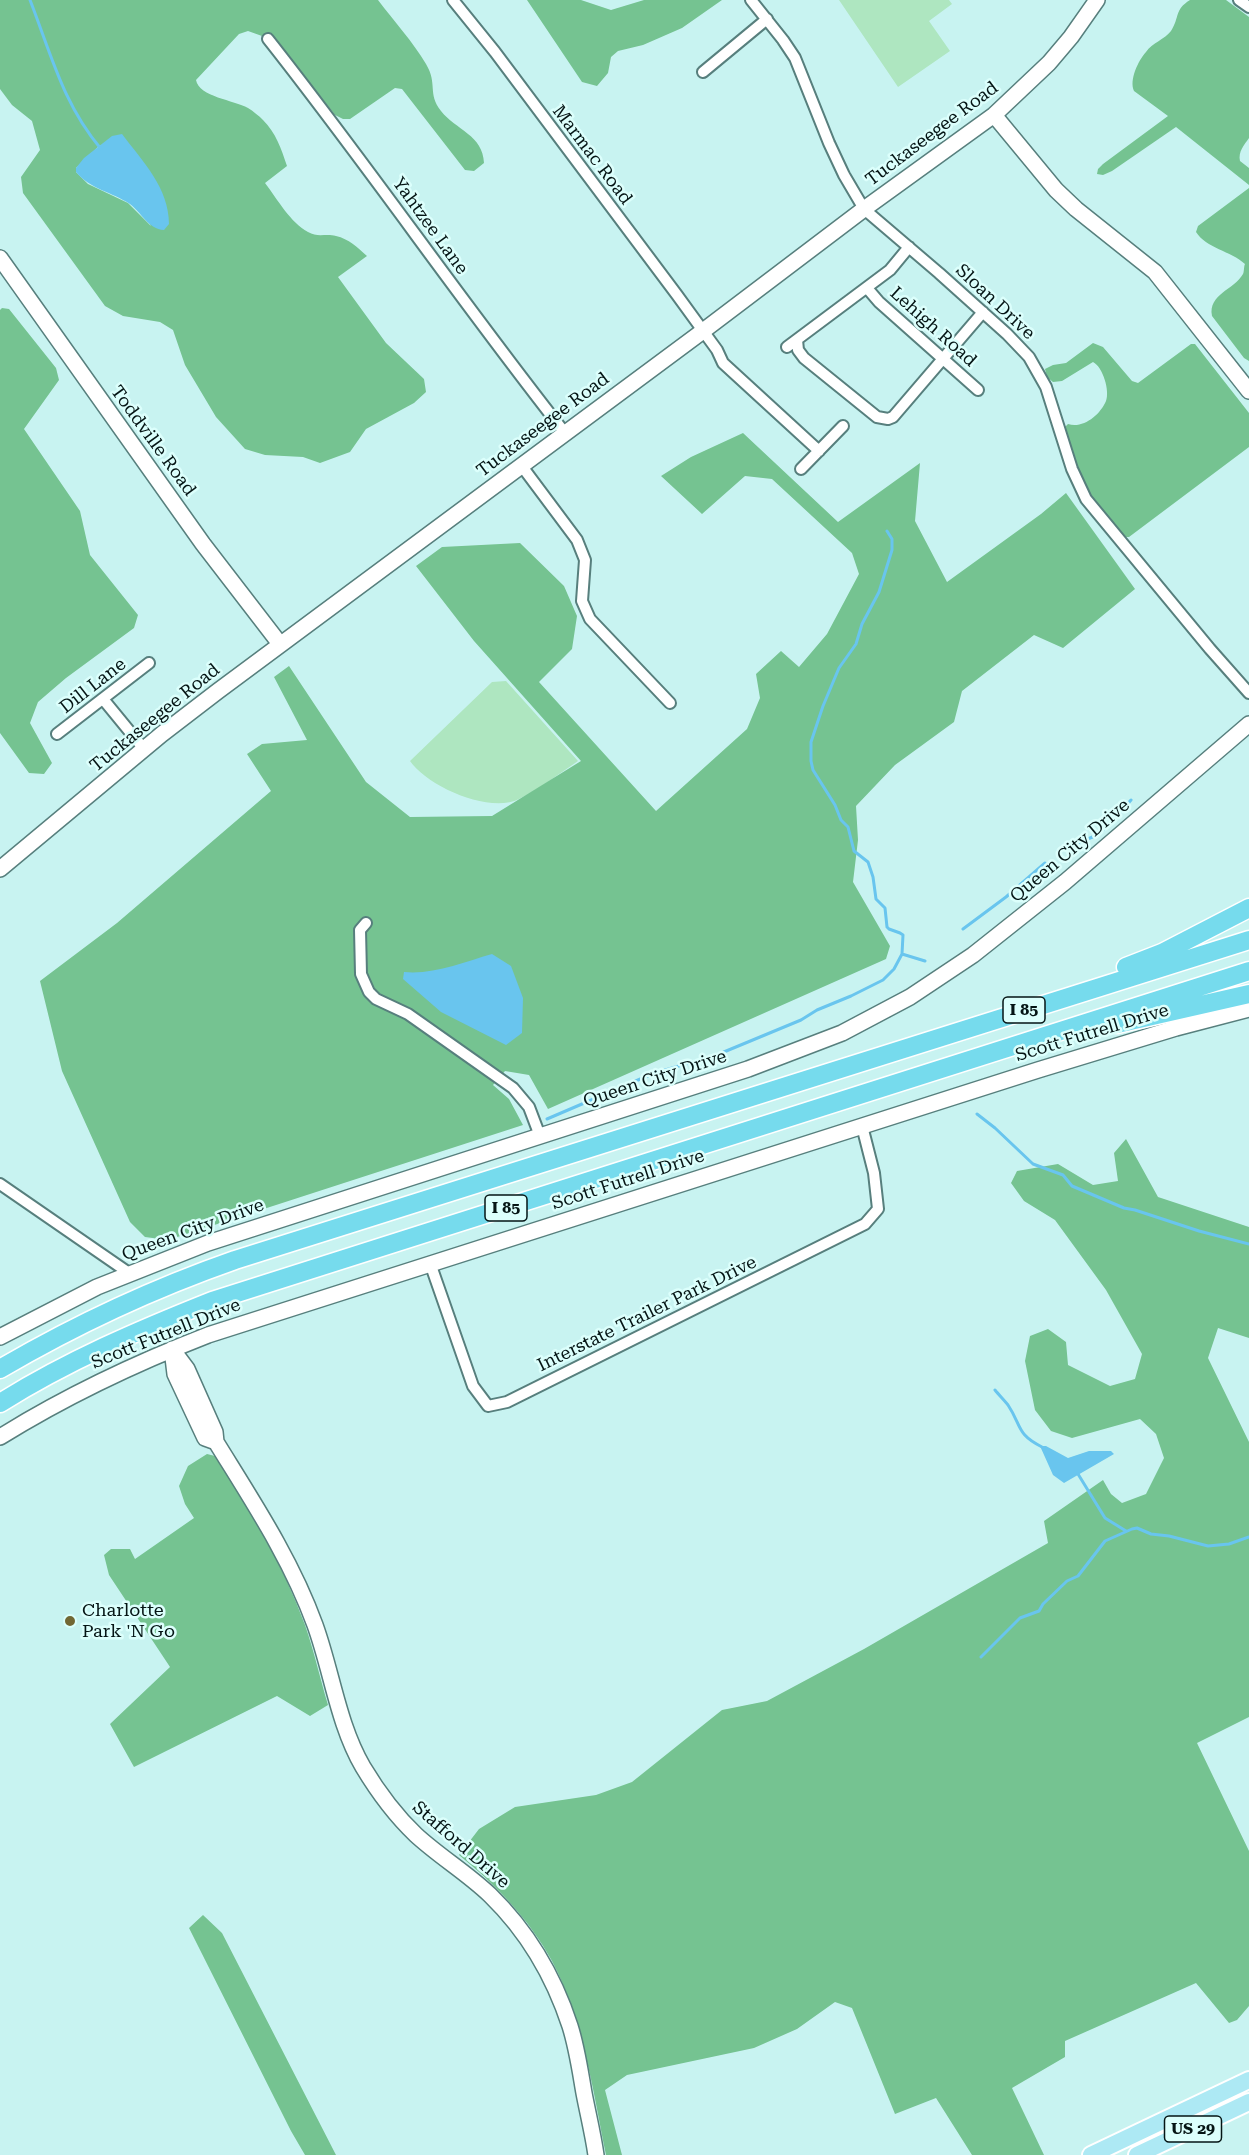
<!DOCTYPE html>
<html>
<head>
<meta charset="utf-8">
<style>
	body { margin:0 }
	canvas { display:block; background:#c8f3f1 }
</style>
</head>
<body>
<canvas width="1249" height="2155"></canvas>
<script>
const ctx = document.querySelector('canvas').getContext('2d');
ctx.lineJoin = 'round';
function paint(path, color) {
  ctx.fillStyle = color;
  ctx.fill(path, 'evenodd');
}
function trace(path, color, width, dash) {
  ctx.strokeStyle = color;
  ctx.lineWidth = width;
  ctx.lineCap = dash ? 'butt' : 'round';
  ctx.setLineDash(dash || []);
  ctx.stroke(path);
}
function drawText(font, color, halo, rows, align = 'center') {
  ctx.font = font + ' "Roboto Serif",serif';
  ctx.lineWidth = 5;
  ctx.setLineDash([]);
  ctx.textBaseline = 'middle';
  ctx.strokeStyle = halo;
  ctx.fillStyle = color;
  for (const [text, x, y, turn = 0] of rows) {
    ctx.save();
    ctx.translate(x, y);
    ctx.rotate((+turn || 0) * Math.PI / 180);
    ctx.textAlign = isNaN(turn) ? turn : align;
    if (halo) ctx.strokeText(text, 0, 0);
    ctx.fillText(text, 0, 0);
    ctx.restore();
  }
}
const green = new Path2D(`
	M839 0H949L952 4 929 21 950 51 898 87Z
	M506 681 578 761C559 774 539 789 519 799 489 814 427 786 410 761L492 682Z`);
const forest = new Path2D(`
	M0 0H378C394 21 413 42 426 64 438 84 427 93 441 111 456 130 483 135 484 163L474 171 465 170 402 89 395 88 350 119H343L335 115 276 41 248 31 239 34 196 80C199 97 234 100 248 108 253 111 259 116 263 120 276 133 281 148 287 166L265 183C278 200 290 222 308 232 318 238 326 233 336 236 349 239 357 247 367 256L338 277 386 343 424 379 426 392 414 403 366 429 350 452 320 463 303 457 265 455 245 449 216 417 185 365 173 330 160 322 123 316 105 306 23 193 21 177 40 150 32 121 12 105 0 89ZM105 143 151 226 128 203 88 184 76 172V168L98 147Z
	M527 0H581L611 10 644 0H722L682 28 643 45 618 51 611 57 608 73 597 86 582 82Z
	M1190 0H1226L1249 17V138C1244 145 1238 152 1240 161L1249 168V185L1176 127 1112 171 1103 175 1097 174 1098 169 1103 164 1168 116 1134 91C1129 80 1138 61 1146 52 1152 43 1165 39 1171 31 1180 17 1174 10 1190 0Z
	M1249 188V361L1244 358 1212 316C1208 294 1234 290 1243 274 1244 273 1244 265 1245 264 1231 251 1206 248 1196 232L1198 226Z
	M2 308 9 309 56 368 59 380 24 429 80 511 90 555 138 615 134 628 66 678 38 702 30 723 52 763 44 774 29 773 0 733V310Z
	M1093 343 1103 347 1132 381 1138 383 1191 344H1195L1249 413V447L1129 537H1123L1098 509 1081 483 1064 428 1068 424C1083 429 1100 415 1106 401 1110 391 1103 367 1093 362L1062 381 1053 382 1047 377 1045 369 1053 365 1066 363Z
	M743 433 838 522 920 463 915 521 947 582 1041 514 1066 493 1135 589 1063 648 1034 635 962 691 954 722 895 765 856 806 858 840 853 882 890 946 886 959 548 1109 529 1075 505 1071 493 1085 509 1099 523 1125 168 1240 145 1237 130 1222 62 1071 40 981 117 923 271 791 247 754 262 744 307 740 274 677 289 666 366 782 410 817 492 816 581 761 474 641 416 566 442 547 520 543 564 586 577 616 572 649 539 682 656 811 747 729 760 698 756 674 781 651 799 667 827 634 859 574 852 553 772 479 745 476 702 514 661 476 691 457Z
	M1126 1139 1158 1197 1249 1227V1338L1218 1328 1208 1358 1249 1442V1717L1197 1743 1249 1851V2006L1237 2020 1229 2023 1196 1983 1065 2041V2057L1012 2088 1044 2155H972L936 2098 895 2114 852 2008 835 2002 797 2029 754 2048 627 2075 605 2090 622 2155H606C593 2090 583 2020 552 1961 529 1919 496 1885 459 1855L479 1829 515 1807 596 1795 632 1782 722 1710 767 1701 864 1649 1048 1543 1044 1521 1103 1480 1111 1494 1122 1503 1146 1494 1164 1458 1156 1434 1140 1419 1072 1438 1051 1431 1035 1410 1025 1361 1030 1336 1048 1329 1066 1342 1068 1365 1110 1386 1135 1379 1142 1354 1106 1290 1055 1220 1024 1201 1011 1183 1017 1171 1058 1164 1093 1185 1118 1181 1114 1153Z
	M207 1454 215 1456C251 1509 283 1565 305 1625 314 1651 320 1678 328 1705L310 1716 277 1696 134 1767 110 1724 170 1667 109 1575 104 1555 111 1549H130L135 1559 194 1518 185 1504 179 1486 188 1466Z
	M203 1915 222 1933 336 2155H305L291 2131 189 1928Z`);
const water = new Path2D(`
	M122 134C143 162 169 188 169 224L164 230C148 229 142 213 130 204 112 192 90 189 76 172V168L84 158 112 136Z
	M492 954 511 966 523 998 522 1033 506 1045 441 1012 403 979 404 972C433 975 464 962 492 954Z
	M1040 1446H1046L1068 1458 1089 1451H1111L1114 1454 1064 1483 1053 1475Z`);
const stream = new Path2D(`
	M30 0C51 54 63 104 101 149
	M1058 851 1095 836 1111 823 1131 800
	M963 929 1006 897 1045 863
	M902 954 925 961
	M977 1114 995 1128 1033 1164 1063 1175 1072 1186 1124 1208 1135 1210 1199 1231 1249 1244
	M547 1119 652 1074 719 1054 801 1020 817 1010 851 996 883 980 894 969 902 954 903 935 900 933 889 929 887 927 885 908 876 899 873 877 868 862 854 851 848 827 841 820 835 805 813 770 811 761V742L823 706 839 668 856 644 862 624 879 592 892 550V539L887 531
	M995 1390C999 1395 1004 1400 1008 1405 1022 1426 1016 1434 1042 1447
	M1078 1474 1105 1518 1126 1531
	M981 1657 1020 1618 1039 1611 1043 1604 1067 1581 1078 1576 1105 1541 1132 1529 1137 1528 1151 1534 1169 1536 1208 1546 1229 1544 1249 1537`);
const street = new Path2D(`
	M453 0 495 52 677 295 717 350 723 363 819 451
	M751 0 783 40 795 58 829 143 844 175 864 209 939 273 1007 334 1029 357 1046 387 1072 469 1086 499 1210 649 1249 693
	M1239 0 1249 7
	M268 39C370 168 463 304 565 433
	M703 72 767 19
	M867 288 879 302 978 390
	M797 340 798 350 804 358 877 417 888 419 893 417 983 312
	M787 347 890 270 909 247
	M521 465 577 540 585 560 582 601 590 619 670 703
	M801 469 843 426
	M103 699 144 749
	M57 734 149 663
	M366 923 360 930 361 974 369 992 376 999 408 1014 513 1088 529 1107 540 1136
	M0 1184 129 1273
	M430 1263 473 1386 488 1406 507 1402 865 1224 878 1209 874 1173 862 1126`);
const secondary = new Path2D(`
	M994 115 1056 190 1076 209 1155 272 1249 391
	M0 258 203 544 280 644
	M0 869 162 734 218 691 703 331 864 209 994 115 1049 63 1071 37 1097 0
	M0 1337 97 1287 208 1243 748 1069 842 1033 910 997 973 955 1065 882 1249 724
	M172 1349 187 1369 215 1432 216 1442 205 1438 175 1374Z
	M0 1437C66 1396 136 1363 208 1335L1038 1070 1176 1028 1249 1009
	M216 1442C253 1502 291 1559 315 1625 332 1672 338 1724 363 1767 378 1792 395 1815 416 1835 440 1857 467 1873 490 1895 527 1931 554 1977 570 2026 577 2048 580 2070 584 2093 588 2114 593 2134 596 2155`);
const primary = new Path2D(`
	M1091 2155 1249 2080
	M1137 2155 1249 2102`);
const highway = new Path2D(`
	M1126 967 1162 953 1249 908
	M1117 1024 1249 994
	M0 1369C75 1325 152 1289 235 1260L1249 940
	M0 1403C67 1361 139 1330 212 1301L1249 971`);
const markers = [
	[70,1621,6,"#716734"]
];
const shields = [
	[1024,1010,42],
	[506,1208,42],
	[1193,2129,57]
];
const shieldNames = [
	["I 85",1024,1010],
	["I 85",506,1208],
	["US 29",1193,2129]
];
const streetNames = [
	["Tuckaseegee Road",932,134,-37],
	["Marmac Road",592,155,53],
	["Yahtzee Lane",430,226,54],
	["Sloan Drive",995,302,43],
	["Lehigh Road",933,327,42],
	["Tuckaseegee Road",543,425,-37],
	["Toddville Road",153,441,54],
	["Dill Lane",93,686,-38],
	["Tuckaseegee Road",155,718,-39],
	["Queen City Drive",1070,851,-40],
	["Scott Futrell Drive",1092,1033,-17],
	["Queen City Drive",655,1079,-18],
	["Scott Futrell Drive",628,1180,-18],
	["Queen City Drive",193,1230,-20],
	["Interstate Trailer Park Drive",647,1314,-26],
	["Scott Futrell Drive",166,1334,-22],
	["Stafford Drive",461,1845,41]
];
const poiNames = [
	["Charlotte",82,1611],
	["Park 'N Go",82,1632]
];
paint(green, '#aee6c0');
paint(forest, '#75c391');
paint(water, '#69c5ee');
trace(stream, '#69c5ee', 3);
trace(street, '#577f7d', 14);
trace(secondary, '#577f7d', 18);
trace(primary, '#fff', 20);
trace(highway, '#fff', 21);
trace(street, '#fff', 10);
trace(secondary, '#fff', 15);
trace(primary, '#ade9f4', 16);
trace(highway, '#76dbed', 18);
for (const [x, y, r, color] of markers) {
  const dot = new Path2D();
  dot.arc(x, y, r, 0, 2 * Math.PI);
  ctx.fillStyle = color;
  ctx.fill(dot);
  trace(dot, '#dcfffc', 2);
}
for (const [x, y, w] of shields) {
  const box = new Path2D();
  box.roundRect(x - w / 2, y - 13, w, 26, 4.5);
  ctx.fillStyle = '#dcfffc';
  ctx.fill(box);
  trace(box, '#051515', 1.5);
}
drawText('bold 16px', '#051515', null, shieldNames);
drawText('18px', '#051515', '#dcfffc', streetNames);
drawText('18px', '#051515', '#dcfffc', poiNames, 'left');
</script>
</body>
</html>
